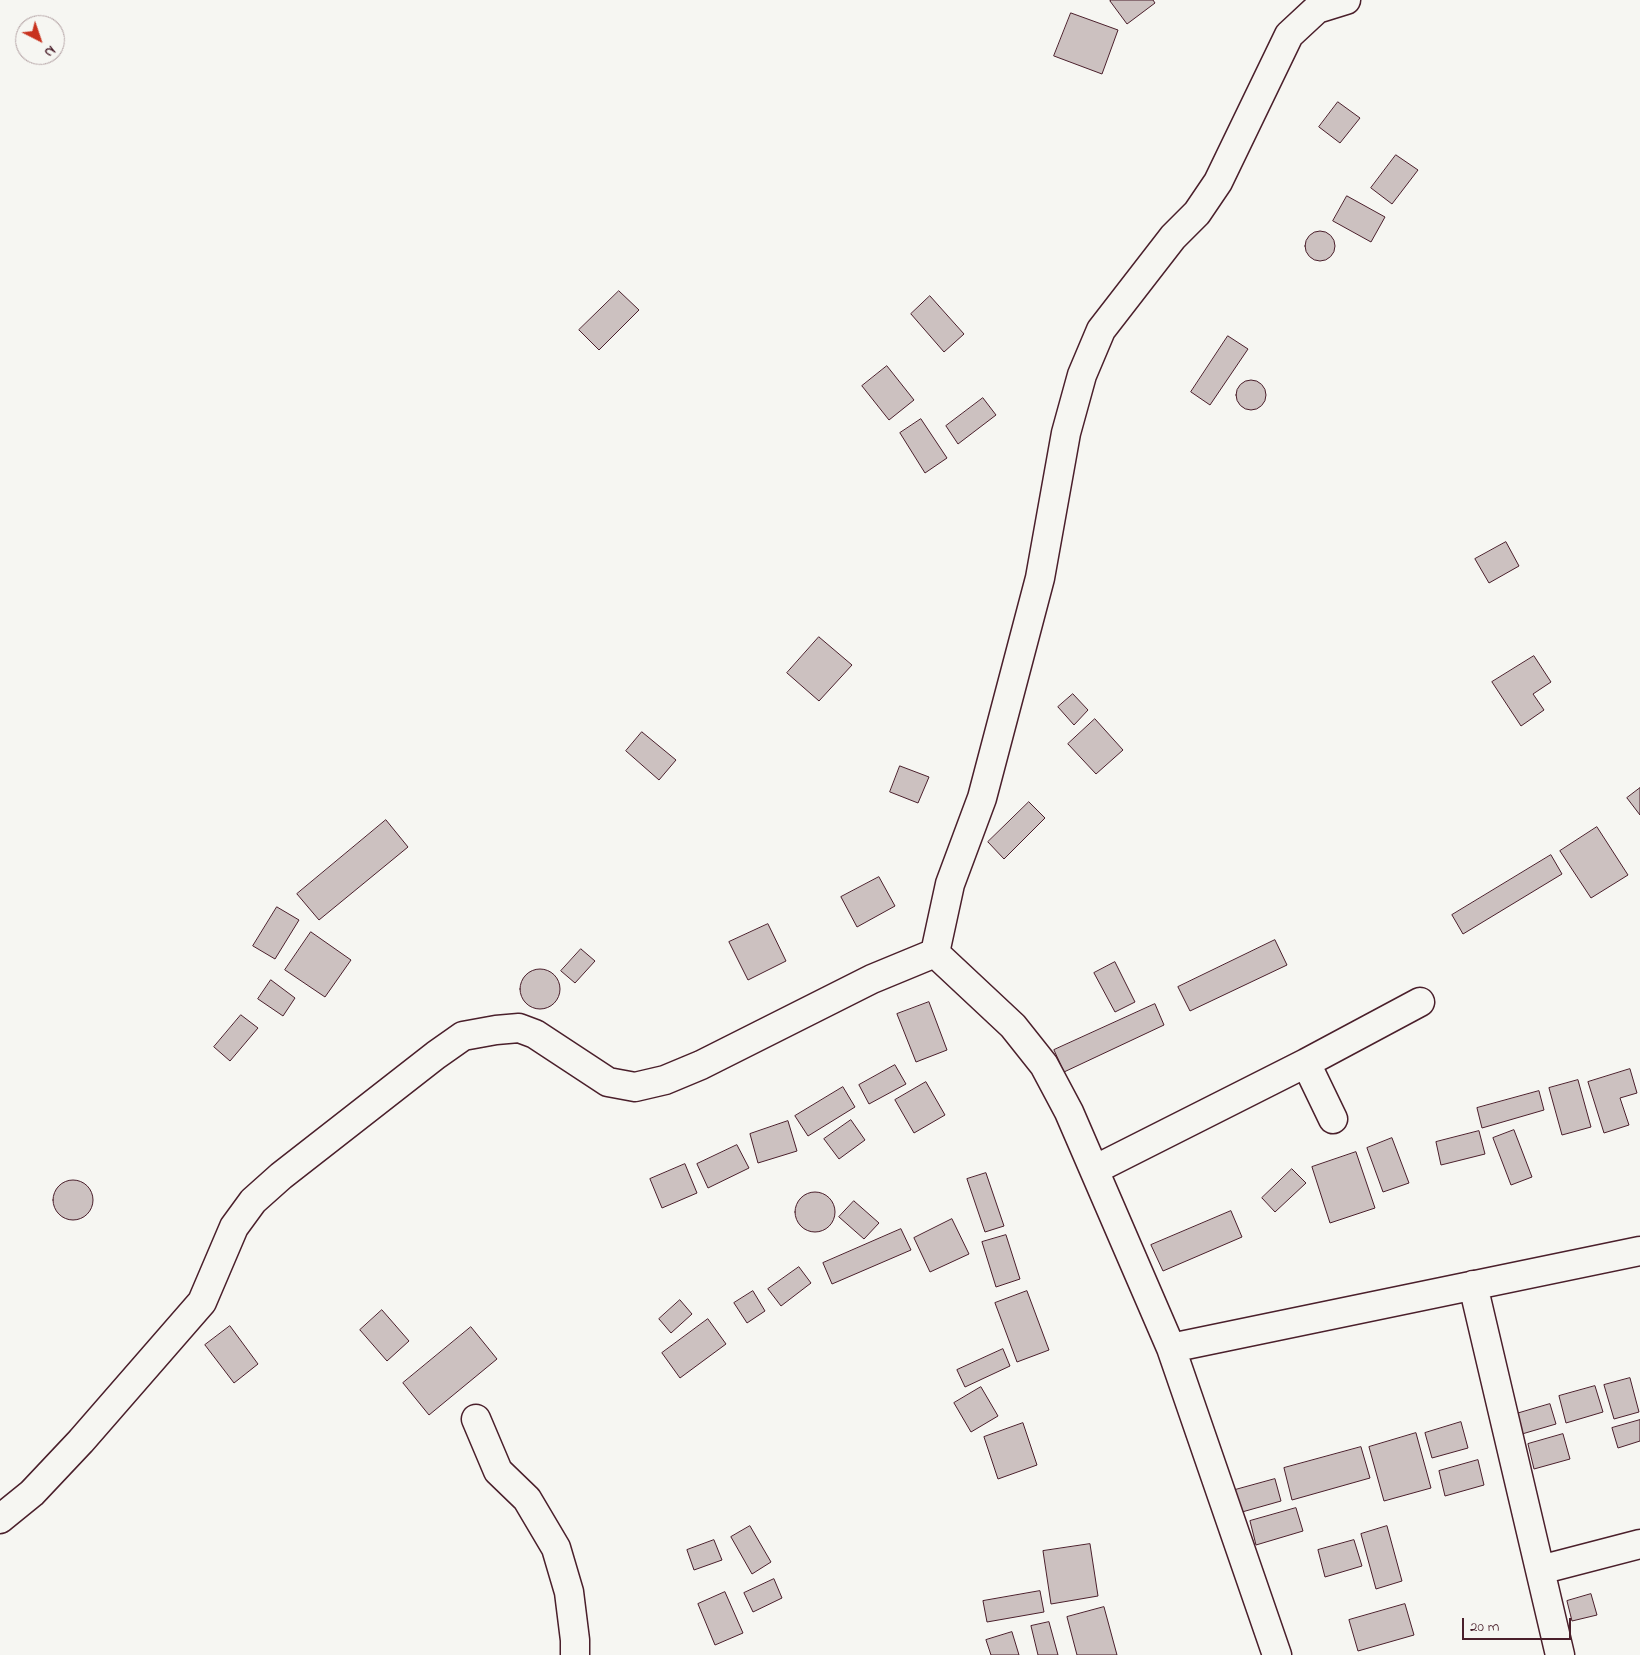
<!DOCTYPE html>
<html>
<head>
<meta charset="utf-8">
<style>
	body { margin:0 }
	#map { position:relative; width:1640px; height:1655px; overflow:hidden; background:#f6f6f2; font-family:"Indie Flower",sans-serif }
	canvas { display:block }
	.north { position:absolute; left:15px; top:15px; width:50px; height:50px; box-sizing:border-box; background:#f6f6f2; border:1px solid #b1a0a2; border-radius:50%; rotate:139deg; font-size:14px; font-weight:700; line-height:20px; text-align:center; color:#4a1f2b }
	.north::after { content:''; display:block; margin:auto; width:18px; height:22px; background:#c8321e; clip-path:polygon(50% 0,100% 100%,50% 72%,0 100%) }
	.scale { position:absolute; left:1462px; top:1618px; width:109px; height:22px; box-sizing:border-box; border:2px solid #4a1f2b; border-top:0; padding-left:6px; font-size:15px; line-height:18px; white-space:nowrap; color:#4a1f2b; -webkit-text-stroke:4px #f6f6f2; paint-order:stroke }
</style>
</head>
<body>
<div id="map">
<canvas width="1640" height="1655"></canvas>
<div class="north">N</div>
<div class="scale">20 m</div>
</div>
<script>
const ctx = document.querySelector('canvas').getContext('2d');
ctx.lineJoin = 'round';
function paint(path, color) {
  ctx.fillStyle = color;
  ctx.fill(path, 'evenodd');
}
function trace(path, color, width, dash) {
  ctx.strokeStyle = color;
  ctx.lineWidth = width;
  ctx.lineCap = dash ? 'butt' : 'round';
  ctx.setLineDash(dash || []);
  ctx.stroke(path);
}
const building = new Path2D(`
	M1112 0H1153L1155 3 1127 24 1110 1Z
	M1071 13 1118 30 1102 74 1054 56Z
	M1338 102 1360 118 1340 143 1319 127Z
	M1396 155 1418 170 1392 204 1371 188Z
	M1347 196 1385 217 1371 242 1333 221Z
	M1305 246a15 15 0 1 1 30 0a15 15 0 1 1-30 0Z
	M619 291 639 310 599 350 579 330Z
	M930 296 964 334 944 352 911 314Z
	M1228 336 1248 349 1210 405 1191 392Z
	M887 366 914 400 889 420 862 386Z
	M1236 395a15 15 0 1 1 30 0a15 15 0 1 1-30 0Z
	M983 398 996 415 958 444 946 426Z
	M921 419 947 458 925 473 900 433Z
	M1506 542 1519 566 1489 583 1475 559Z
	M819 637 852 665 819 701 787 673Z
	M1534 656 1551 682 1533 694 1544 710 1521 726 1492 682Z
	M1073 694 1088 710 1074 725 1058 707Z
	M1095 719 1123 750 1096 774 1068 744Z
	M642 732 676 760 659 780 626 751Z
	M900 766 929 777 918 803 890 792Z
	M1640 788V815L1627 798Z
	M1029 802 1045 818 1004 859 988 842Z
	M386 820 408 847 319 920 297 894Z
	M1597 827 1628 875 1591 898 1560 851Z
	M1551 855 1562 874 1463 934 1452 915Z
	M879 877 895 906 857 927 841 897Z
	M277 907 299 920 275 959 253 946Z
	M768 924 786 961 748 980 729 942Z
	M311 932 351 960 325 997 285 970Z
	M1275 940 1287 965 1190 1011 1178 987Z
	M581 949 595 961 575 983 561 971Z
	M1115 962 1135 1002 1115 1012 1094 973Z
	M520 989a20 20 0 1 1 40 0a20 20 0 1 1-40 0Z
	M271 980 295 998 283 1016 258 999Z
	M929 1002 947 1050 916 1062 897 1014Z
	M1155 1004 1164 1025 1064 1072 1054 1050Z
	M241 1015 258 1028 230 1061 214 1047Z
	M895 1065 906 1084 869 1104 859 1085Z
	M1630 1069 1637 1093 1620 1098 1629 1125 1604 1133 1588 1082Z
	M1578 1080 1591 1127 1562 1135 1549 1088Z
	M926 1082 945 1115 914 1133 895 1100Z
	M843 1087 855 1107 808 1136 795 1116Z
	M1539 1091 1544 1110 1482 1128 1477 1108Z
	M851 1120 865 1140 839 1159 824 1139Z
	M788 1121 797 1151 758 1163 750 1134Z
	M1514 1130 1532 1177 1511 1185 1493 1138Z
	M1479 1131 1485 1154 1441 1165 1436 1142Z
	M1392 1138 1409 1183 1383 1192 1367 1148Z
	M737 1145 749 1168 708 1188 697 1164Z
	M1356 1152 1375 1208 1330 1223 1312 1167Z
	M685 1164 697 1193 662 1208 650 1179Z
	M1292 1169 1306 1183 1275 1212 1262 1198Z
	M986 1173 1004 1226 985 1232 967 1179Z
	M53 1200a20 20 0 1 1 40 0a20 20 0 1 1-40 0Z
	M795 1212a20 20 0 1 1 40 0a20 20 0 1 1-40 0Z
	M854 1201 879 1223 864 1239 839 1217Z
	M1231 1211 1242 1237 1163 1271 1151 1245Z
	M952 1219 969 1254 930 1272 914 1238Z
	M901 1229 911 1250 832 1284 823 1263Z
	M1006 1235 1020 1279 996 1287 982 1242Z
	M799 1267 811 1283 781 1306 768 1289Z
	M753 1291 765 1311 747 1323 734 1303Z
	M1027 1291 1049 1350 1017 1362 995 1303Z
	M680 1300 692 1314 671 1333 659 1319Z
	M382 1310 409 1341 387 1361 360 1330Z
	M708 1319 726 1344 680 1378 662 1353Z
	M230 1326 258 1364 234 1383 205 1345Z
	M471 1327 497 1359 429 1415 403 1383Z
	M1003 1349 1010 1366 965 1387 957 1370Z
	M1630 1378 1639 1412 1614 1419 1604 1385Z
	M1595 1386 1603 1412 1566 1423 1559 1396Z
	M981 1387 998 1416 971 1432 954 1403Z
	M1550 1404 1556 1424 1522 1434 1516 1414Z
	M1640 1420V1441L1618 1448 1612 1428Z
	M1461 1422 1468 1448 1432 1458 1425 1433Z
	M1023 1423 1037 1465 998 1479 984 1437Z
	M1416 1433 1431 1488 1384 1501 1369 1447Z
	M1563 1434 1570 1459 1534 1469 1528 1444Z
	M1361 1447 1370 1478 1292 1500 1284 1468Z
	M1478 1460 1484 1485 1445 1496 1439 1471Z
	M1275 1479 1281 1501 1242 1512 1235 1490Z
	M1296 1508 1303 1531 1256 1545 1250 1521Z
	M750 1526 771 1562 752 1574 731 1537Z
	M1387 1526 1402 1581 1376 1589 1361 1534Z
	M714 1540 722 1560 694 1570 687 1550Z
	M1354 1540 1362 1566 1325 1577 1318 1550Z
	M1090 1544 1098 1596 1051 1604 1043 1551Z
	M774 1579 782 1598 753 1612 744 1593Z
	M1040 1591 1044 1612 987 1622 983 1601Z
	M725 1592 743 1633 715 1645 698 1604Z
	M1591 1594 1597 1615 1572 1621 1567 1601Z
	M1405 1604 1414 1635 1358 1651 1349 1620Z
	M1104 1607 1117 1655H1077L1067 1617Z
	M1049 1622 1058 1655H1038L1031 1626Z
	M1012 1632 1019 1655H991L986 1640Z`);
const street = new Path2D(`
	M935 953 1013 1026 1044 1065 1069 1112 1171 1348 1277 1655
	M1306 1063 1333 1119
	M1094 1170 1306 1063 1420 1002
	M1473 1285 1560 1655
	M1171 1348 1640 1251
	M476 1419 498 1471 527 1499 556 1548 569 1592 575 1640V1655
	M0 1519 32 1493 81 1441 202 1302 234 1227 253 1201 281 1176 436 1055 463 1036 496 1030 519 1028 535 1034 608 1082 635 1087 665 1080 701 1065 872 979 935 953 950 884 982 798 1040 578 1066 433 1082 375 1101 330 1173 237 1197 213 1218 182 1289 35 1317 9 1346 0
	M1540 1570 1640 1544`);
paint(building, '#ccc1c0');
trace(building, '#4a1f2b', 1);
trace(street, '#4a1f2b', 31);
trace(street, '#f6f6f2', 28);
</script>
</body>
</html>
